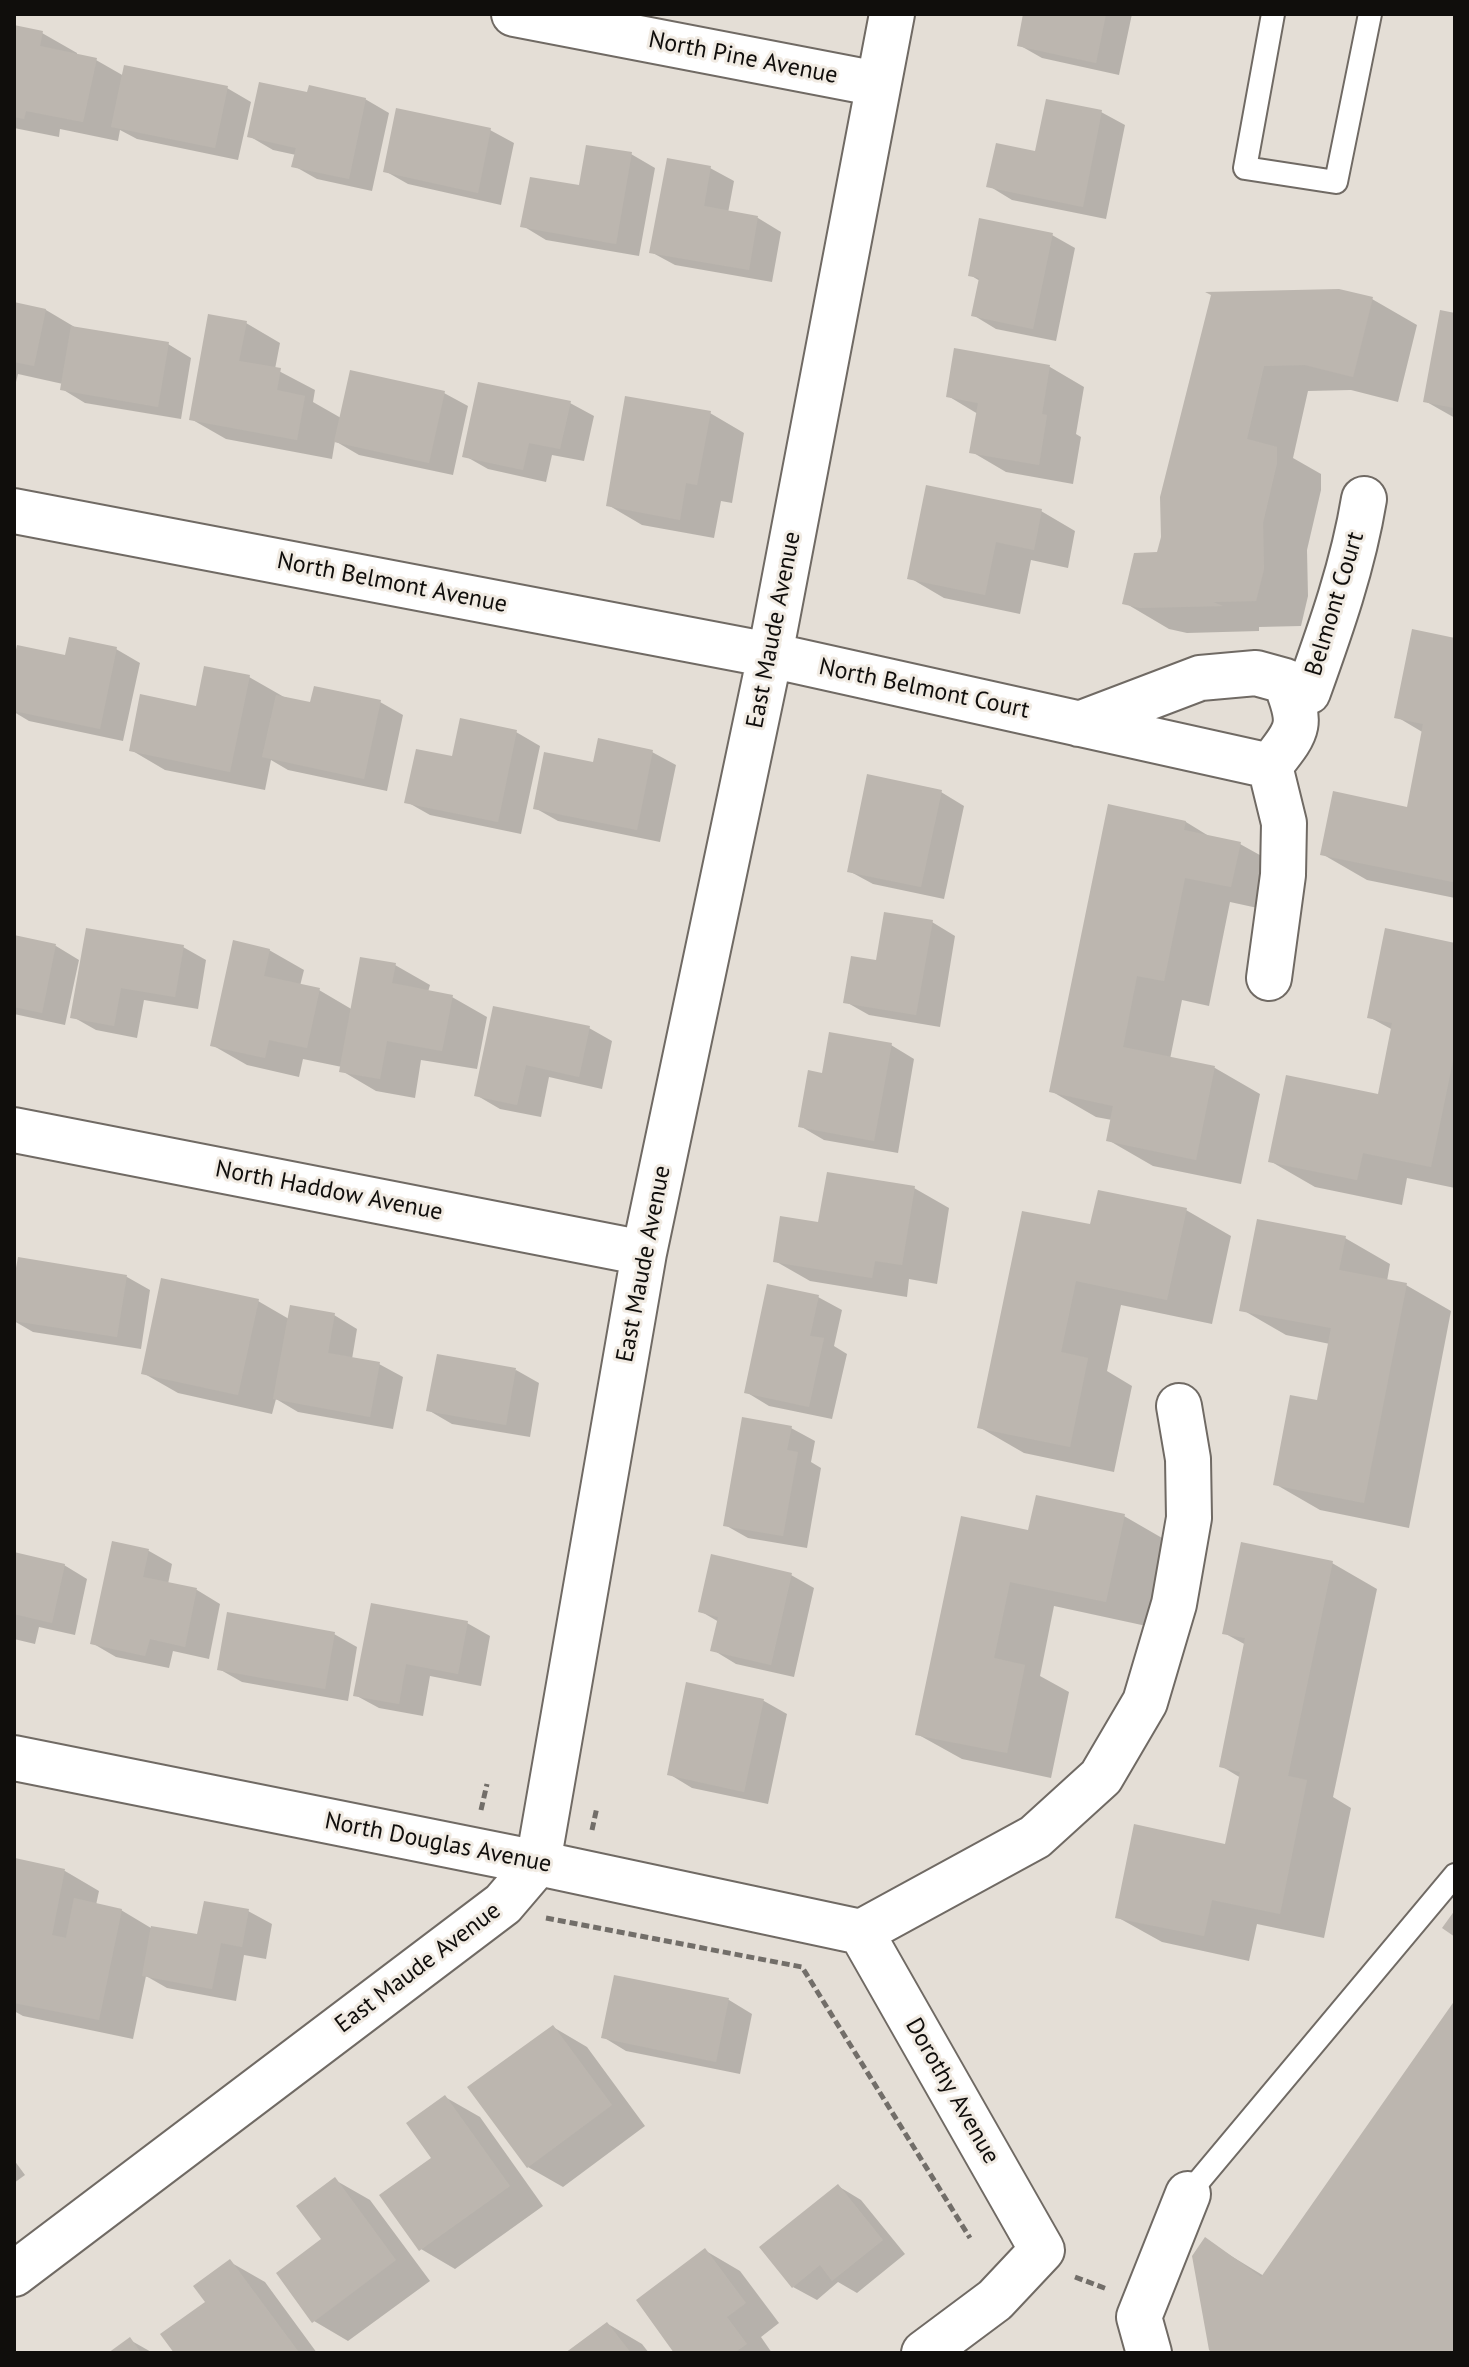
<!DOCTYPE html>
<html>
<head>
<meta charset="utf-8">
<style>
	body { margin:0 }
	#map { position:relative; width:1469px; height:2367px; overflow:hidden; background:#e4ded6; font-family:"PT Sans",sans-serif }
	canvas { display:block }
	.frame { position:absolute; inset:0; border:16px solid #100e0c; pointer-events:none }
</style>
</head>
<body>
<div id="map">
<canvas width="1469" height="2367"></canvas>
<div class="frame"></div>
</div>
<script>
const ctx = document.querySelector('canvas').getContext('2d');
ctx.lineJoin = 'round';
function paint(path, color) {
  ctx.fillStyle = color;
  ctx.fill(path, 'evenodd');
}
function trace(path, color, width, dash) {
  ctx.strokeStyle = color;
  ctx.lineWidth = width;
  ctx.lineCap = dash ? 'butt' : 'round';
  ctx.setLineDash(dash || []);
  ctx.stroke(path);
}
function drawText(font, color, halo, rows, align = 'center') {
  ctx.font = font + ' "PT Sans",sans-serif';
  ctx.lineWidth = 6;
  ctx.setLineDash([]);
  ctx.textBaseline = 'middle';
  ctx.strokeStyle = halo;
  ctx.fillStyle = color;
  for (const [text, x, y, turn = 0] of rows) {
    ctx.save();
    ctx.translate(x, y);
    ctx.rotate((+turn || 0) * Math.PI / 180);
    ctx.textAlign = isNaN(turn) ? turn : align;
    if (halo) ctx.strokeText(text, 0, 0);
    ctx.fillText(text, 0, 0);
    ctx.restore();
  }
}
const shadow = new Path2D(`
	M1025 14H1132L1119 75 1042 58 1019 45Z
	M14 27 42 33 77 53V56L96 60 124 76 227 88 251 102 238 160 137 139 120 130 118 141 60 129 59 137 14 128Z
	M309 95 365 99 389 113 372 191 317 179 294 166 296 155 273 150 249 136Z
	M1101 112 1125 125 1106 219 1012 200 989 186Z
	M490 130 514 143 501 205 408 184 385 171Z
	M631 154 655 168 639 256 546 240 523 226Z
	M710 168 734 181 728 213 758 218 781 232 772 282 675 265 651 252Z
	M1052 235 1075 248 1056 341 996 329 973 315 980 281 970 275Z
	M1213 294 1372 299 1417 325 1398 402 1351 390 1308 391 1293 458 1321 474V490L1307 550 1308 596 1301 626 1259 627V631L1187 633 1169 629 1125 603 1159 554Z
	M14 304 46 310 78 329 168 344 191 358 181 419 85 403 62 389 63 384 18 374 14 390Z
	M1455 315V418L1425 401Z
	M246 323 280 343 275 369 315 390 313 402 341 418 444 393 468 406 453 475 359 455 335 441 332 459 226 439 191 419Z
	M956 351 1050 367 1084 387 1076 434 1081 437 1073 484 1006 472 972 452 978 414 948 396Z
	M570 403 594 416 584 461 552 455 546 482 488 469 465 456Z
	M710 413 744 433 732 503 721 501 714 538 642 525 608 505Z
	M1041 511 1075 531 1068 568 1031 560 1020 614 944 598 910 578Z
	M1414 631 1455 640V898L1367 880 1322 854 1408 809 1424 733 1397 717Z
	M116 649 140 663 123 741 29 721 14 712V668Z
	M249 677 284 697 312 705 380 702 403 715 387 791 288 770 271 760 265 790 165 770 131 750Z
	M516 732 540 746 521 834 430 815 407 802 454 758Z
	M652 752 676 765 660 842 558 821 535 808 595 764Z
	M941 792 964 806 944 899 873 884 849 871Z
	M1110 807 1186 822 1212 838 1240 844 1285 869 1276 912 1230 902 1209 1006 1182 1000 1170 1059 1215 1068 1260 1094 1241 1184 1153 1166 1108 1140 1112 1120 1096 1117 1051 1091Z
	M932 922 955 936 940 1027 869 1015 846 1002 877 962Z
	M14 937 56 946 79 960 65 1025 14 1014Z
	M1455 945V1188L1407 1178 1402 1205 1315 1187 1270 1161 1379 1097 1393 1030 1369 1017Z
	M183 947 206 960 198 1009 144 1000 137 1038 96 1030 73 1017Z
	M269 950 304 970 300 986 319 990 353 1010 395 965 430 985 428 992 452 997 487 1017 477 1069 421 1060 415 1098 376 1091 342 1071V1067L303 1059 299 1077 247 1065 212 1045Z
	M495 1008 589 1028 612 1041 602 1089 549 1077 541 1117 500 1109 476 1095Z
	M891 1045 914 1059 898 1153 824 1140 800 1126 824 1075Z
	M914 1188 949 1208 937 1284 909 1279 907 1297 810 1281 775 1261 820 1224Z
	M1186 1210 1231 1236 1212 1324 1121 1305 1107 1371 1132 1386 1114 1472 1024 1453 979 1427 1092 1227Z
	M1345 1238 1390 1264 1387 1281 1406 1285 1451 1311 1409 1528 1320 1510 1275 1484 1318 1402 1330 1344 1286 1335 1241 1309Z
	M127 1277 150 1290 141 1349 33 1332 14 1321V1292Z
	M818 1297 842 1310 834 1346 847 1354 832 1419 769 1406 746 1392Z
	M258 1301 289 1319 334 1315 357 1329 352 1359 379 1364 403 1377 393 1429 298 1412 276 1399 272 1414 178 1393 143 1373Z
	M516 1370 539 1383 530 1437 452 1424 428 1410Z
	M791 1428 815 1441 811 1462 821 1468 807 1548 748 1538 725 1525Z
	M1124 1516 1169 1542 1151 1627 1054 1606 1040 1676 1069 1692 1051 1778 962 1759 917 1734 1030 1532Z
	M114 1544 149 1551 172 1564 168 1584 197 1590 220 1604 209 1659 173 1651 169 1668 116 1657 92 1643Z
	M14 1554 64 1565 87 1579 75 1635 39 1627 35 1644 14 1639Z
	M1332 1563 1377 1589 1333 1797 1351 1808 1324 1938 1257 1924 1249 1961 1162 1942 1117 1917 1226 1846 1241 1778 1221 1766 1246 1645 1224 1633Z
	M791 1575 814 1588 794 1677 736 1664 713 1650 719 1622 700 1611Z
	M467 1623 490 1636 481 1686 430 1676 423 1716 379 1708 355 1695Z
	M334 1634 357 1647 348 1701 242 1682 219 1669Z
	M688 1685 764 1701 787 1714 768 1804 692 1788 669 1774Z
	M17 1861 65 1871 99 1891 96 1905 121 1910 151 1928 199 1936 248 1911 272 1924 266 1959 244 1955 236 2001 167 1988 146 1976 133 2039 23 2016 14 2011V1874Z
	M615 1977 729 2000 752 2014 740 2074 626 2051 603 2037Z
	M1455 2003V2353H1217L1205 2240 1264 2276Z
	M553 2027 587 2047 645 2126 563 2187 528 2167Z
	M445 2097 480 2117 543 2206 455 2269 421 2249Z
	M14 2160 25 2175 14 2183Z
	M335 2180 370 2200 430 2281 348 2341 314 2321Z
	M838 2186 861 2200 905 2254 857 2293 838 2282 817 2300 793 2287Z
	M706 2251 740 2271 779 2323 761 2337 772 2353H677Z
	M230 2262 265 2282 317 2353H176Z
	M608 2324 642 2344 649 2353H569Z
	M130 2340 153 2353H112Z`);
const building = new Path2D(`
	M1023 14H1106L1096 63 1017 46Z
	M14 25 43 31 40 46 97 58 83 122 26 111 24 119 14 117Z
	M124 65 228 86 215 148 111 127Z
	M259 82 307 92 309 85 366 98 349 179 291 167 296 148 247 137Z
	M1046 99 1102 110 1083 207 986 187 996 143 1035 151Z
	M396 108 491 128 478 193 383 172Z
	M586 145 632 152 616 244 520 227 530 177 579 185Z
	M667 158 711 166 704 206 758 216 749 270 649 253Z
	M979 218 1053 233 1033 329 971 316 979 278 968 276Z
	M1339 289 1373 297 1353 377 1305 365 1264 366 1247 439 1277 447V463L1263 523 1264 569 1256 601 1213 602 1223 606 1140 608 1122 604 1134 553 1157 552 1161 537 1160 497 1211 295 1205 292Z
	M14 302 46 309 34 366 14 362Z
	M1440 310 1455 313V408L1423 402Z
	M208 314 247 321 239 361 281 368 277 390 305 396 297 440 189 420Z
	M71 326 169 342 158 407 60 390Z
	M954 348 1050 365 1042 414 1047 415 1039 465 969 453 978 403 946 397Z
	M350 370 445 391 429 463 334 442Z
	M478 382 571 401 560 449 529 443 523 470 462 457Z
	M625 396 711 411 697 485 686 483 680 520 606 506Z
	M926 485 1042 509 1034 550 996 542 985 595 907 579Z
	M1412 629 1455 638 1453 882 1320 855 1333 791 1407 807 1423 724 1394 718Z
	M69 637 117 647 100 729 14 711V659L17 645 65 655Z
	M204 666 250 675 230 772 129 751 140 694 196 706Z
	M314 686 381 700 364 779 262 757 276 695 310 702Z
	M460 718 517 730 498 822 404 803 416 749 452 756Z
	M598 738 653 750 637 830 533 809 544 752 593 762Z
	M867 774 942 790 921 887 847 872Z
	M1108 804 1186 821 1184 830 1241 842 1231 887 1185 878 1164 981 1137 976 1123 1047 1215 1066 1196 1160 1106 1141 1113 1106 1049 1092Z
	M884 912 933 920 916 1015 843 1003 851 956 876 960Z
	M86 928 184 945 175 997 121 988 114 1026 70 1018Z
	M1385 928 1455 943V1051L1431 1167 1363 1153 1357 1180 1268 1162 1286 1075 1378 1094 1392 1023 1367 1018Z
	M14 935 56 944 42 1013 14 1007Z
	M233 940 270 949 264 976 320 988 307 1048 269 1040 265 1058 210 1046Z
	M360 957 396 963 392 983 453 995 442 1051 387 1041 380 1079 339 1072Z
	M493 1006 590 1026 579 1077 526 1065 517 1105 474 1096Z
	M829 1032 892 1043 874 1141 798 1127 808 1070 822 1073Z
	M827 1172 915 1186 902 1265 875 1261 872 1278 773 1262 780 1216 818 1222Z
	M1098 1190 1187 1208 1167 1300 1076 1281 1061 1352 1088 1358 1070 1447 977 1428 1022 1211 1090 1224Z
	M1257 1219 1346 1236 1339 1270 1407 1283 1364 1503 1273 1485 1290 1395 1317 1400 1331 1328 1239 1311Z
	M18 1257 127 1275 117 1337 14 1321V1279Z
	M161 1278 259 1299 238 1395 141 1374Z
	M767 1284 819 1295 810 1336 824 1338 809 1407 744 1393Z
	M290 1305 335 1313 328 1353 380 1362 370 1417 273 1399Z
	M437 1354 516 1368 506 1425 426 1411Z
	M742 1417 792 1426 787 1450 798 1452 783 1536 723 1526Z
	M1036 1495 1125 1514 1106 1602 1010 1582 994 1658 1025 1665 1007 1753 915 1735 961 1516 1028 1530Z
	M112 1541 149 1549 143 1577 197 1588 185 1647 150 1639 145 1656 90 1644Z
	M1241 1542 1333 1561 1288 1776 1307 1780 1280 1914 1212 1900 1204 1936 1115 1918 1134 1824 1225 1844 1240 1772 1219 1767 1245 1638 1222 1634Z
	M14 1552 65 1564 52 1623 14 1614Z
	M711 1554 792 1573 771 1665 710 1651 718 1617 698 1612Z
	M371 1603 468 1621 458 1674 406 1664 399 1704 353 1696Z
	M227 1612 335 1632 325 1689 217 1670Z
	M686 1682 764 1699 744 1792 667 1775Z
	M15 1858 65 1869 52 1935 66 1938 74 1898 122 1909 99 2020 14 2003Z
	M204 1901 249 1909 242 1947 221 1943 212 1989 142 1976 151 1926 197 1934Z
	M1455 1910V1937L1442 1928Z
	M614 1975 729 1998 716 2062 601 2038Z
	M1455 2000V2353H1213L1209 2350 1192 2256 1205 2237 1261 2277Z
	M553 2025 612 2105 527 2168 467 2087Z
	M445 2095 510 2186 419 2251 379 2195 431 2158 406 2123Z
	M335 2177 396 2260 312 2323 276 2273 321 2239 296 2206Z
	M838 2184 883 2240 832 2281 820 2265 792 2288 759 2247Z
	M705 2248 746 2303 727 2317 747 2344 734 2353H674L636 2300Z
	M230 2259 298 2351 295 2353H174L160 2334 205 2302 193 2286Z
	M607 2322 631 2353H565Z
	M130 2337 141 2353H108Z`);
const path = new Path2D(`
	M481 1810 487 1784
	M592 1830 597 1807
	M546 1918 802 1967 970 2238
	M1075 2277 1107 2289`);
const service = new Path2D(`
	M1273 14 1245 168 1336 182 1370 14
	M1188 2194 1455 1875`);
const minor = new Path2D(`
	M514 14 878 84
	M14 511 770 655 1270 766C1299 729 1303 726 1285 681L1256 673 1200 678 1079 724
	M1292 698 1308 692C1331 628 1353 566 1364 499
	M1269 978 1283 875 1284 823 1270 766
	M14 1130 644 1253
	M14 1758 538 1863 861 1932
	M861 1932 1035 1837 1101 1777 1145 1702 1174 1604 1189 1518 1188 1459 1179 1406
	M861 1932 1042 2250 995 2300 924 2353
	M14 2274 503 1904 538 1863 644 1253 770 655 892 14
	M1149 2353 1139 2317 1188 2194`);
const streetNames = [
	["North Pine Avenue",743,58,11],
	["North Belmont Avenue",392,583,11],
	["Belmont Court",1335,604,-73],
	["East Maude Avenue",774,630,-79],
	["North Belmont Court",924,689,12],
	["North Haddow Avenue",329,1191,11],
	["East Maude Avenue",644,1264,-79],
	["North Douglas Avenue",438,1843,11],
	["East Maude Avenue",418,1968,-37],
	["Dorothy Avenue",952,2091,60]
];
paint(shadow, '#0003');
paint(building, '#bcb6af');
trace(service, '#706a64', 26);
trace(minor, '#706a64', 48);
trace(path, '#726e69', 5, [8, 4]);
trace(service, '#fff', 22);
trace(minor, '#fff', 44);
drawText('24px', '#100e0c', '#f1ebe3', streetNames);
</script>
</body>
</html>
